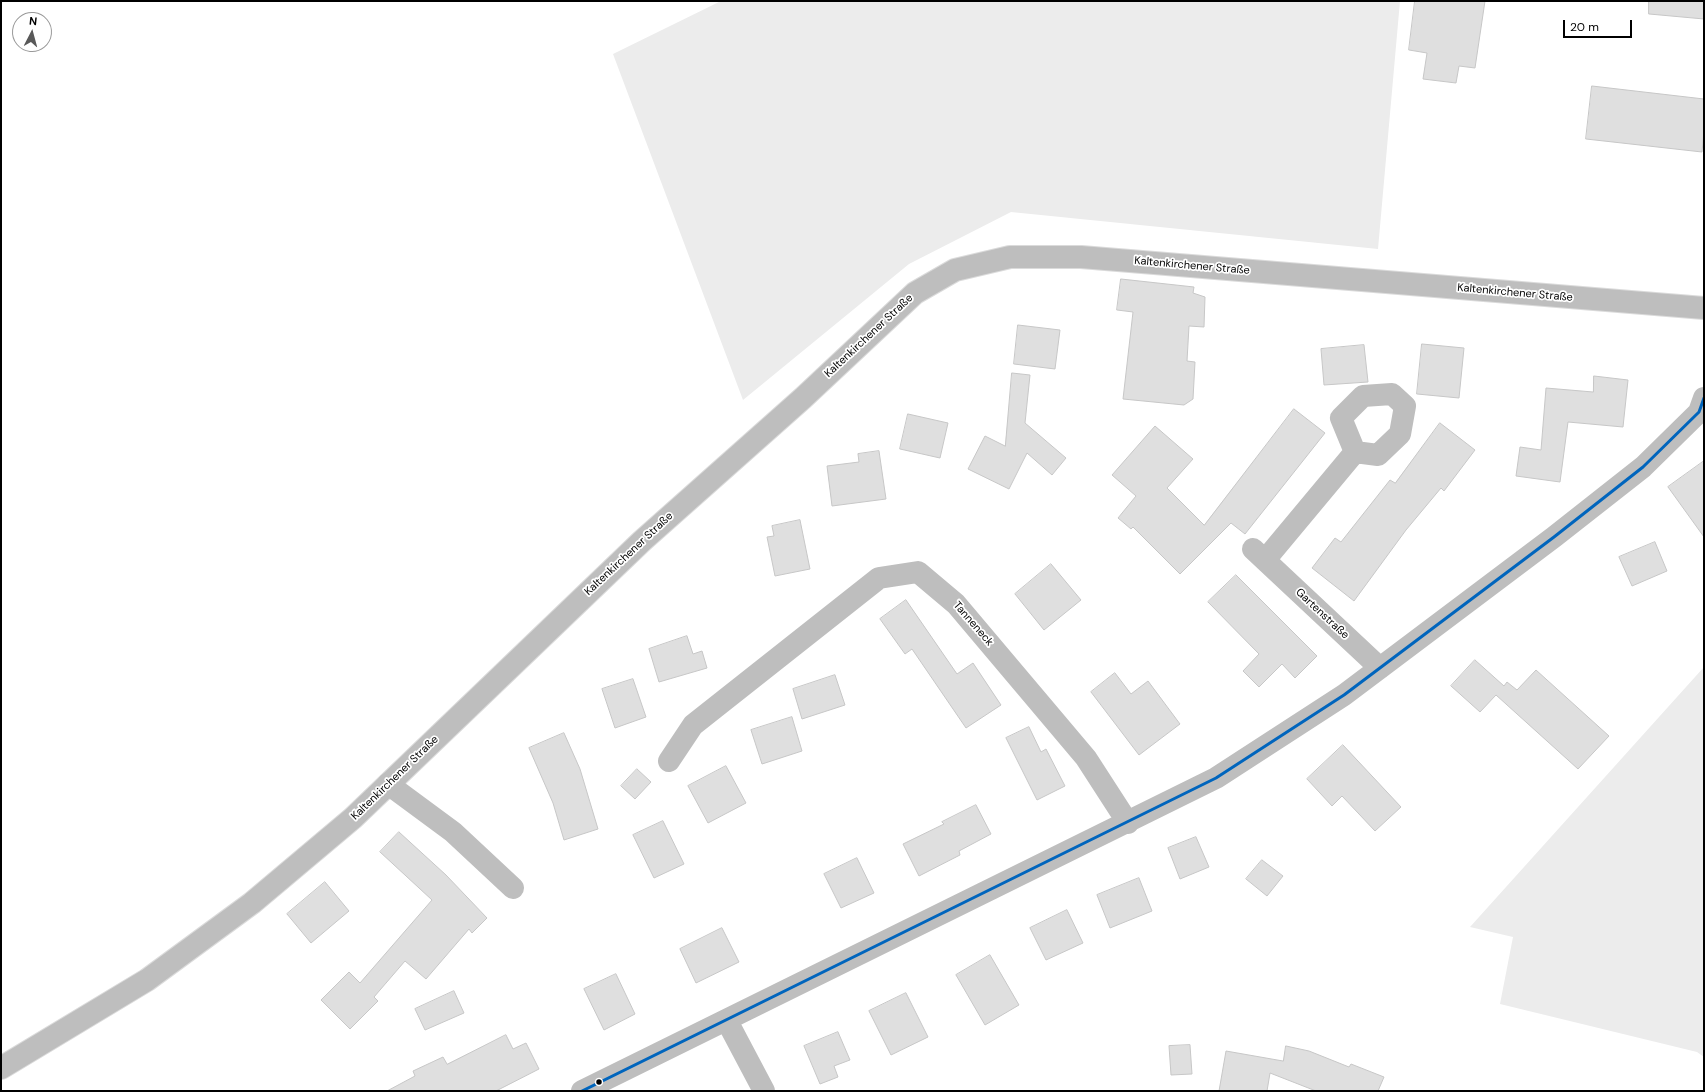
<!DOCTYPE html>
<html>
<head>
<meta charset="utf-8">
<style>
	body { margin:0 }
	#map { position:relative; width:1705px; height:1092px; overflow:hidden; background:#fff; font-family:"DM Sans",sans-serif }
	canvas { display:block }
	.frame { position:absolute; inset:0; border:2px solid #000; pointer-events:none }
	.north { position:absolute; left:12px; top:12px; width:40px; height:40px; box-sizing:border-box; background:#fff; border:1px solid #999; border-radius:50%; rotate:6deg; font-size:11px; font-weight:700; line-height:16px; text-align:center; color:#000 }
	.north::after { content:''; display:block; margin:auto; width:14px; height:18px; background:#595959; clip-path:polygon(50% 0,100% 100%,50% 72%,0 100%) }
	.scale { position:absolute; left:1563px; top:20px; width:69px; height:18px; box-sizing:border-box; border:2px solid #000; border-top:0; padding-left:5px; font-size:12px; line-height:14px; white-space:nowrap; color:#000; -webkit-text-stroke:3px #fff; paint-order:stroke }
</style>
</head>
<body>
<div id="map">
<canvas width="1705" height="1092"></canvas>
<div class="frame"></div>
<div class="north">N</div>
<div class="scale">20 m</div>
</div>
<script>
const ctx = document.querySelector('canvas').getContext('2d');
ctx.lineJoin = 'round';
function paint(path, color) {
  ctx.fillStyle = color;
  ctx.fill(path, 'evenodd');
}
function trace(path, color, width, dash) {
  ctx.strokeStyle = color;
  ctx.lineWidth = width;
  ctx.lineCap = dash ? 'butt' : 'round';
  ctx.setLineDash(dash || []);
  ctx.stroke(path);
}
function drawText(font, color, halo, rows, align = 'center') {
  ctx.font = font + ' "DM Sans",sans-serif';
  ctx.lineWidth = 3.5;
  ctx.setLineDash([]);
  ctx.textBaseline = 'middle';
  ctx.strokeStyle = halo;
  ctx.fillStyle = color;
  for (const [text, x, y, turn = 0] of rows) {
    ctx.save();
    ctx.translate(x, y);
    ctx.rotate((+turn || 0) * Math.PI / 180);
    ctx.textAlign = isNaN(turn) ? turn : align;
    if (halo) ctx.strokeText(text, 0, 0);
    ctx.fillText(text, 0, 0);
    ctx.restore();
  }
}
const green = new Path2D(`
	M721 1H1400L1378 249 1011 212 909 264 743 400 613 54Z
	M1704 667V1057L1697 1052 1500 1004 1513 937 1470 927Z`);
const building = new Path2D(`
	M1415 1H1485L1475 68 1459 66 1456 83 1423 79 1427 53 1409 50Z
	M1649 1H1704V19L1649 14Z
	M1592 86 1704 99V132L1702 152 1586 139Z
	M1121 279 1194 287 1193 293 1205 297 1204 327 1189 326 1187 361 1195 362 1193 399 1184 405 1123 399 1133 312 1117 310Z
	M1018 325 1060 330 1055 369 1014 364Z
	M1422 344 1464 348 1459 398 1417 394Z
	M1364 345 1368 382 1324 385 1321 349Z
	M1012 373 1030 375 1025 423 1066 458 1052 475 1027 453 1009 489 968 469 985 436 1005 446Z
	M1594 376 1628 380 1623 427 1568 422 1560 482 1516 476 1520 447 1541 450 1546 388 1593 392Z
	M1294 409 1325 433 1245 534 1231 523 1180 574 1133 527 1131 529 1118 518 1136 496 1112 475 1155 426 1193 459 1167 488 1204 525Z
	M908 414 948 423 940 458 900 449Z
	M1440 423 1475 450 1444 491 1441 488 1406 530 1354 601 1312 568 1335 538 1341 542 1390 480 1395 483Z
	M879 451 886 499 832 506 827 466 859 462 858 454Z
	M1704 461V537L1668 487Z
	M800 520 810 569 775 576 767 537 774 536 772 526Z
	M1655 542 1667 571 1632 586 1619 557Z
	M1051 564 1081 600 1044 630 1015 594Z
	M1236 575 1317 656 1295 678 1282 664 1259 687 1243 671 1259 654 1208 602Z
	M906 600 957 674 973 663 1001 705 966 728 912 649 905 654 880 619Z
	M687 636 693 654 702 651 707 668 659 682 649 649Z
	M1475 660 1504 686 1507 682 1517 690 1536 670 1609 736 1578 769 1496 695 1480 712 1451 686Z
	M1115 673 1131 694 1148 681 1180 724 1139 755 1091 692Z
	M835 675 845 705 802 719 793 689Z
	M633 679 646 717 615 728 602 689Z
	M792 717 802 751 762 764 751 730Z
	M1029 727 1041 752 1046 749 1065 786 1037 800 1006 738Z
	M564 733 580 769 598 829 564 840 553 803 529 748Z
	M1343 745 1401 807 1375 831 1342 796 1332 806 1307 779Z
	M726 766 746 803 708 823 688 786Z
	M637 769 651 782 635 799 621 786Z
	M976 805 991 834 959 851 960 855 919 876 903 844 944 824 942 822Z
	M663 821 684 864 654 878 633 835Z
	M399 832 446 875 487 918 472 933 469 929 426 979 405 961 374 997 378 1001 350 1029 321 1000 349 972 360 983 432 900 380 852Z
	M1196 837 1209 867 1180 879 1168 848Z
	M857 858 874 893 841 908 824 874Z
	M1262 860 1283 876 1267 896 1246 879Z
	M1139 878 1152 911 1110 928 1097 895Z
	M325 882 349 911 311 943 287 914Z
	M1067 910 1083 943 1046 960 1030 928Z
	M722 928 739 962 696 983 680 949Z
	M990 955 1019 1005 985 1025 956 975Z
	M616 974 635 1014 604 1030 584 989Z
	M454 991 464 1013 425 1030 415 1009Z
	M906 993 928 1037 891 1055 869 1011Z
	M838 1032 850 1060 834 1066 838 1077 820 1084 804 1046Z
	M506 1035 513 1049 526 1043 539 1069 496 1091H387L415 1076 413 1071 443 1057 447 1064Z
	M1190 1045 1192 1074 1171 1075 1169 1046Z
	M1286 1046 1309 1051 1349 1067 1351 1064 1384 1077 1378 1091H1316L1270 1073 1267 1091H1219L1226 1051 1283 1061Z`);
const minor = new Path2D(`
	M1253 549 1380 668
	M1265 560 1355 452 1378 455 1400 434 1405 406 1392 394 1363 396 1341 418 1355 452
	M669 761 693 725 879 578 918 572 956 604 1086 758 1128 823
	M388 784 453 832 513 888
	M727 1021 764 1091
	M582 1091 1216 778 1344 695 1554 537 1643 467 1699 412 1704 398`);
const major = new Path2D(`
	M1 1068 147 980 252 903 353 818 642 541 803 398 915 293 955 270 1010 257H1081L1704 308`);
const bus1 = new Path2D(`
	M582 1091 1216 778 1344 695 1554 537 1643 467 1699 412 1704 398`);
const markers = [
	[599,1082,3.5,"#000"]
];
const streetNames = [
	["Kaltenkirchener Straße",1192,266,5],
	["Kaltenkirchener Straße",1515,293,5],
	["Kaltenkirchener Straße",869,336,-43],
	["Kaltenkirchener Straße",629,554,-43],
	["Gartenstraße",1322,614,43],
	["Tanneneck",973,624,49],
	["Kaltenkirchener Straße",395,778,-44]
];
paint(green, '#ececec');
paint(building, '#dfdfdf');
trace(building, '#c7c7c7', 1);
trace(major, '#dbdbdb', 24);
trace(minor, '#bebebe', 22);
trace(major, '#bebebe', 22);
trace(bus1, '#0065bd', 3);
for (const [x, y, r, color] of markers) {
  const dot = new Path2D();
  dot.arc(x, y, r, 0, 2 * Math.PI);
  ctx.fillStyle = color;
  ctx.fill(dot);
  trace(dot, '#fff', 1.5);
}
drawText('11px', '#000', '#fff', streetNames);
</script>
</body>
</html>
